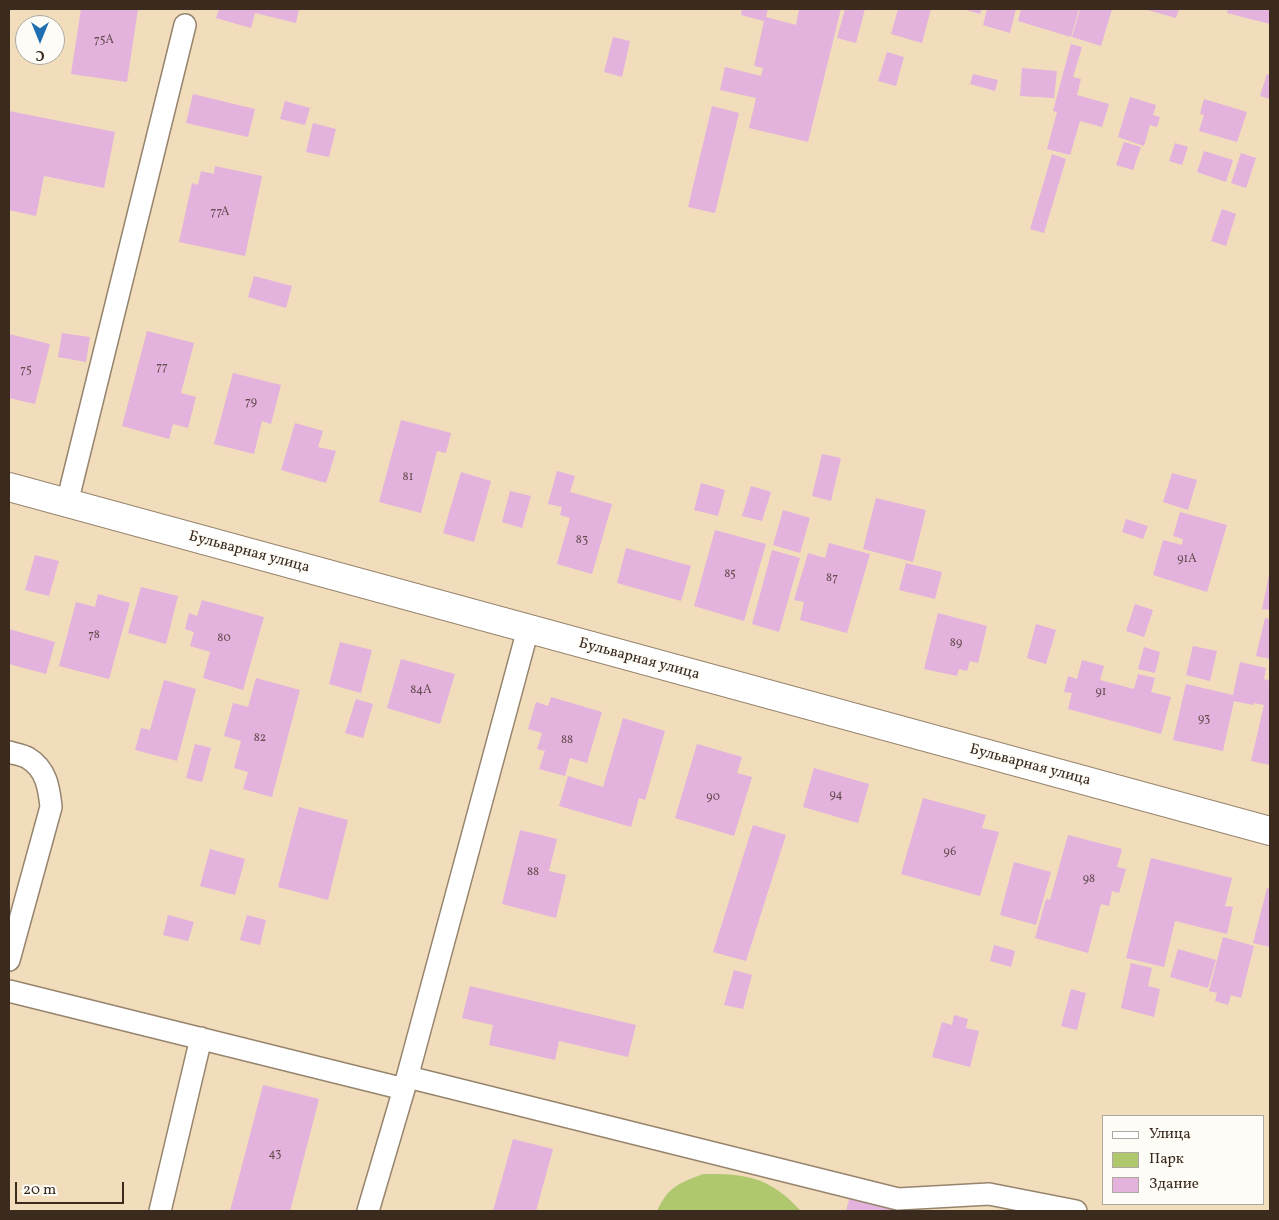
<!DOCTYPE html>
<html>
<head>
<meta charset="utf-8">
<style>
	body { margin:0 }
	#map { position:relative; width:1279px; height:1220px; overflow:hidden; background:#f1ddbc; font-family:Vollkorn,serif }
	canvas { display:block }
	.frame { position:absolute; inset:0; border:10px solid #3b2a1e; pointer-events:none }
	.legend { position:absolute; left:1102px; top:1115px; width:162px; height:90px; box-sizing:border-box; background:#fdfcf7; border:1px solid #afa8a0; margin:0; padding:6px 9px; list-style:none; font-size:15px; color:#3b2a1e }
	.legend li { display:flex; align-items:center; gap:10px; height:25px }
	.legend b { width:25px; border:1px solid #afa8a0 }
	.north { position:absolute; left:15px; top:15px; width:50px; height:50px; box-sizing:border-box; background:#fdfcf7; border:1px solid #afa8a0; border-radius:50%; rotate:180deg; font-size:14px; font-weight:700; line-height:20px; text-align:center; color:#3b2a1e }
	.north::after { content:''; display:block; margin:auto; width:18px; height:22px; background:#1f6fb2; clip-path:polygon(50% 0,100% 100%,50% 72%,0 100%) }
	.scale { position:absolute; left:15px; top:1182px; width:109px; height:22px; box-sizing:border-box; border:2px solid #3b2a1e; border-top:0; padding-left:6px; font-size:15px; line-height:18px; white-space:nowrap; color:#3b2a1e; -webkit-text-stroke:4px #fdfcf7; paint-order:stroke }
</style>
</head>
<body>
<div id="map">
<canvas width="1279" height="1220"></canvas>
<div class="frame"></div>
<ul class="legend">
<li><b style="height:6px;background:#fff"></b>Улица</li>
<li><b style="height:14px;background:#afc86e"></b>Парк</li>
<li><b style="height:14px;background:#e3b2dd"></b>Здание</li>
</ul>
<div class="north">С</div>
<div class="scale">20 m</div>
</div>
<script>
const ctx = document.querySelector('canvas').getContext('2d');
ctx.lineJoin = 'round';
function paint(path, color) {
  ctx.fillStyle = color;
  ctx.fill(path, 'evenodd');
}
function trace(path, color, width, dash) {
  ctx.strokeStyle = color;
  ctx.lineWidth = width;
  ctx.lineCap = dash ? 'butt' : 'round';
  ctx.setLineDash(dash || []);
  ctx.stroke(path);
}
function drawText(font, color, halo, rows, align = 'center') {
  ctx.font = font + ' Vollkorn,serif';
  ctx.lineWidth = 4;
  ctx.setLineDash([]);
  ctx.textBaseline = 'middle';
  ctx.strokeStyle = halo;
  ctx.fillStyle = color;
  for (const [text, x, y, turn = 0] of rows) {
    ctx.save();
    ctx.translate(x, y);
    ctx.rotate((+turn || 0) * Math.PI / 180);
    ctx.textAlign = isNaN(turn) ? turn : align;
    if (halo) ctx.strokeText(text, 0, 0);
    ctx.fillText(text, 0, 0);
    ctx.restore();
  }
}
const green = new Path2D(`
	M703 1174C747 1173 771 1178 801 1211H657C668 1187 679 1183 703 1174Z`);
const building = new Path2D(`
	M81 9H138L127 82 71 74Z
	M219 9H299L296 23 255 13 251 28 216 18Z
	M742 9H768L766 17 796 25 799 9H841L808 142 749 128 756 98 720 90 725 67 761 76 763 68 754 66 764 21 741 15Z
	M845 9H865L856 43 837 38Z
	M898 9H931L922 43 891 34Z
	M963 9H982L980 14Z
	M987 9H1016L1010 33 983 25Z
	M1021 9H1079L1071 37 1018 21Z
	M1080 9H1112L1101 46 1072 37Z
	M1144 9H1179L1176 18Z
	M1228 9H1270V24L1227 13Z
	M613 37 630 41 622 77 604 72Z
	M1071 44 1082 47 1073 77 1081 79 1077 95 1109 104 1102 127 1080 121 1070 155 1047 149 1057 112 1053 111Z
	M887 52 904 57 896 86 878 81Z
	M1022 68 1057 71 1054 98 1020 96Z
	M973 74 998 80 995 91 970 84Z
	M1267 74 1270 75V99L1260 96Z
	M193 94 255 109 248 137 186 123Z
	M1130 97 1156 105 1153 115 1160 117 1157 127 1150 125 1144 146 1118 137Z
	M1204 99 1247 112 1237 142 1199 131 1204 115 1200 114Z
	M285 101 310 108 305 125 280 119Z
	M712 106 739 113 715 213 688 207Z
	M9 111 115 132 104 188 44 176 36 216 9 210Z
	M313 123 336 129 329 157 306 152Z
	M1124 142 1141 147 1133 170 1116 165Z
	M1175 143 1188 147 1182 165 1169 161Z
	M1204 151 1233 160 1226 182 1197 172Z
	M1241 153 1256 158 1246 188 1231 183Z
	M1052 154 1066 159 1044 233 1030 229Z
	M215 166 262 176 245 256 179 242 192 183 198 185 201 171 214 174Z
	M1222 209 1236 214 1226 246 1211 241Z
	M254 276 292 286 286 308 248 297Z
	M147 331 194 343 181 393 196 397 188 428 173 424 169 439 122 426Z
	M62 333 90 337 86 362 58 357Z
	M9 334 50 344 35 404 9 398Z
	M233 373 281 385 271 424 262 421 254 454 214 444Z
	M401 420 451 433 446 453 437 451 421 513 379 502Z
	M295 423 323 431 318 447 336 451 326 483 281 470Z
	M822 454 841 458 831 501 812 496Z
	M557 471 575 476 570 492 612 504 592 574 557 564 570 518 560 515 562 507 548 504Z
	M461 472 491 481 474 542 443 533Z
	M1172 473 1197 480 1188 510 1163 502Z
	M701 483 725 490 718 516 694 510Z
	M751 486 771 492 762 521 742 516Z
	M510 491 531 496 522 528 502 522Z
	M876 498 926 510 913 562 863 549Z
	M783 510 810 518 800 553 773 545Z
	M1180 512 1227 525 1207 592 1153 575 1163 540 1182 545 1183 539 1173 536Z
	M1126 519 1148 526 1143 539 1122 532Z
	M715 530 766 544 744 621 694 606Z
	M829 543 870 554 847 633 800 620 804 602 794 600 808 553 825 558Z
	M626 548 691 566 681 601 617 583Z
	M772 550 800 558 779 632 752 624Z
	M35 555 59 561 49 596 25 590Z
	M906 563 942 572 935 599 899 590Z
	M1269 575H1270V610L1262 609Z
	M141 587 178 596 166 644 128 633Z
	M98 594 130 603 109 679 59 666 76 602 95 607Z
	M202 600 264 617 243 690 203 678 210 652 190 646 194 632 185 629 189 613 197 616Z
	M1135 604 1153 610 1144 637 1126 631Z
	M938 613 987 626 978 663 970 661 967 671 959 669 957 676 924 669Z
	M1265 618 1270 619V659L1256 656Z
	M1036 624 1056 630 1046 664 1027 658Z
	M9 629 55 642 46 674 9 664Z
	M340 642 372 650 361 693 329 684Z
	M1193 646 1217 651 1210 681 1186 675Z
	M1144 647 1160 652 1155 673 1138 669Z
	M401 659 455 674 440 724 387 708Z
	M1082 660 1104 666 1100 680 1134 689 1138 674 1155 678 1151 692 1171 697 1161 734 1068 709 1072 693 1064 692 1068 676 1077 679Z
	M1240 662 1266 668 1264 679 1270 681V765L1251 761 1264 705 1254 703 1253 705 1234 701 1223 751 1173 740 1186 684 1233 695Z
	M256 678 300 690 272 797 243 789 248 772 234 768 241 741 224 736 233 703 248 707Z
	M164 680 196 689 177 761 135 750 141 728 150 730Z
	M551 697 602 712 587 763 570 758 565 776 539 769 545 751 537 749 542 733 528 729 536 702 548 706Z
	M356 699 373 704 363 738 345 733Z
	M623 718 665 731 645 800 639 798 631 827 559 806 568 776 603 787Z
	M195 744 211 748 202 782 186 778Z
	M697 744 742 757 737 773 752 777 734 836 675 818Z
	M814 768 869 784 858 823 803 807Z
	M923 798 986 815 982 828 999 832 980 896 901 874Z
	M299 807 348 820 328 900 278 887Z
	M753 825 786 835 746 961 713 952Z
	M520 830 557 839 549 871 566 875 556 918 502 904Z
	M1068 835 1122 849 1117 867 1126 869 1119 893 1112 891 1109 906 1101 904 1088 953 1035 938 1046 899 1050 900Z
	M210 849 245 859 235 895 200 886Z
	M1151 858 1232 878 1225 906 1233 907 1227 934 1175 921 1164 967 1126 958Z
	M1014 862 1051 872 1036 925 1000 915Z
	M1267 888 1270 889V947L1253 943Z
	M168 915 194 922 188 941 163 935Z
	M247 915 266 920 260 945 240 940Z
	M1223 937 1254 946 1241 998 1231 995 1228 1005 1215 1001 1217 993 1209 991Z
	M994 945 1015 951 1011 967 990 961Z
	M1178 949 1216 960 1208 988 1170 977Z
	M1131 963 1152 968 1148 986 1160 989 1154 1017 1121 1008Z
	M734 970 752 975 743 1009 724 1005Z
	M470 986 636 1025 628 1057 559 1041 555 1060 489 1045 493 1025 462 1018Z
	M1071 989 1086 993 1077 1030 1061 1026Z
	M954 1015 968 1019 966 1028 979 1031 970 1067 932 1057 942 1022 952 1025Z
	M263 1085 319 1099 290 1211H230Z
	M513 1139 553 1149 536 1211H493Z
	M850 1196 903 1208 902 1211H846Z`);
const service = new Path2D(`
	M67 503 185 25
	M9 752C15 754 23 755 28 758 46 769 49 787 51 807L9 960
	M9 991 404 1089
	M408 1077 898 1199 989 1194 1076 1211
	M160 1211 201 1038
	M368 1211 404 1089 528 629`);
const minor = new Path2D(`
	M9 487 1270 831`);
const numberNames = [
	["75А",104,41],
	["77А",220,213],
	["77",162,368],
	["75",26,371],
	["79",251,403],
	["81",408,478],
	["83",582,541],
	["91А",1187,560],
	["85",730,575],
	["87",832,579],
	["78",94,636],
	["80",224,639],
	["89",956,644],
	["84А",421,691],
	["91",1101,693],
	["93",1204,720],
	["82",260,739],
	["88",567,741],
	["94",836,796],
	["90",713,798],
	["96",950,853],
	["88",533,873],
	["98",1089,880],
	["43",275,1155]
];
const streetNames = [
	["Бульварная улица",249,553,15],
	["Бульварная улица",639,660,15],
	["Бульварная улица",1030,766,15]
];
paint(green, '#afc86e');
paint(building, '#e3b2dd');
trace(service, '#96846d', 24);
trace(minor, '#96846d', 30);
trace(service, '#fff', 21);
trace(minor, '#fff', 28);
drawText('12px', '#654c4e', null, numberNames);
drawText('15px', '#3b2a1e', '#fdfcf7', streetNames);
</script>
</body>
</html>
